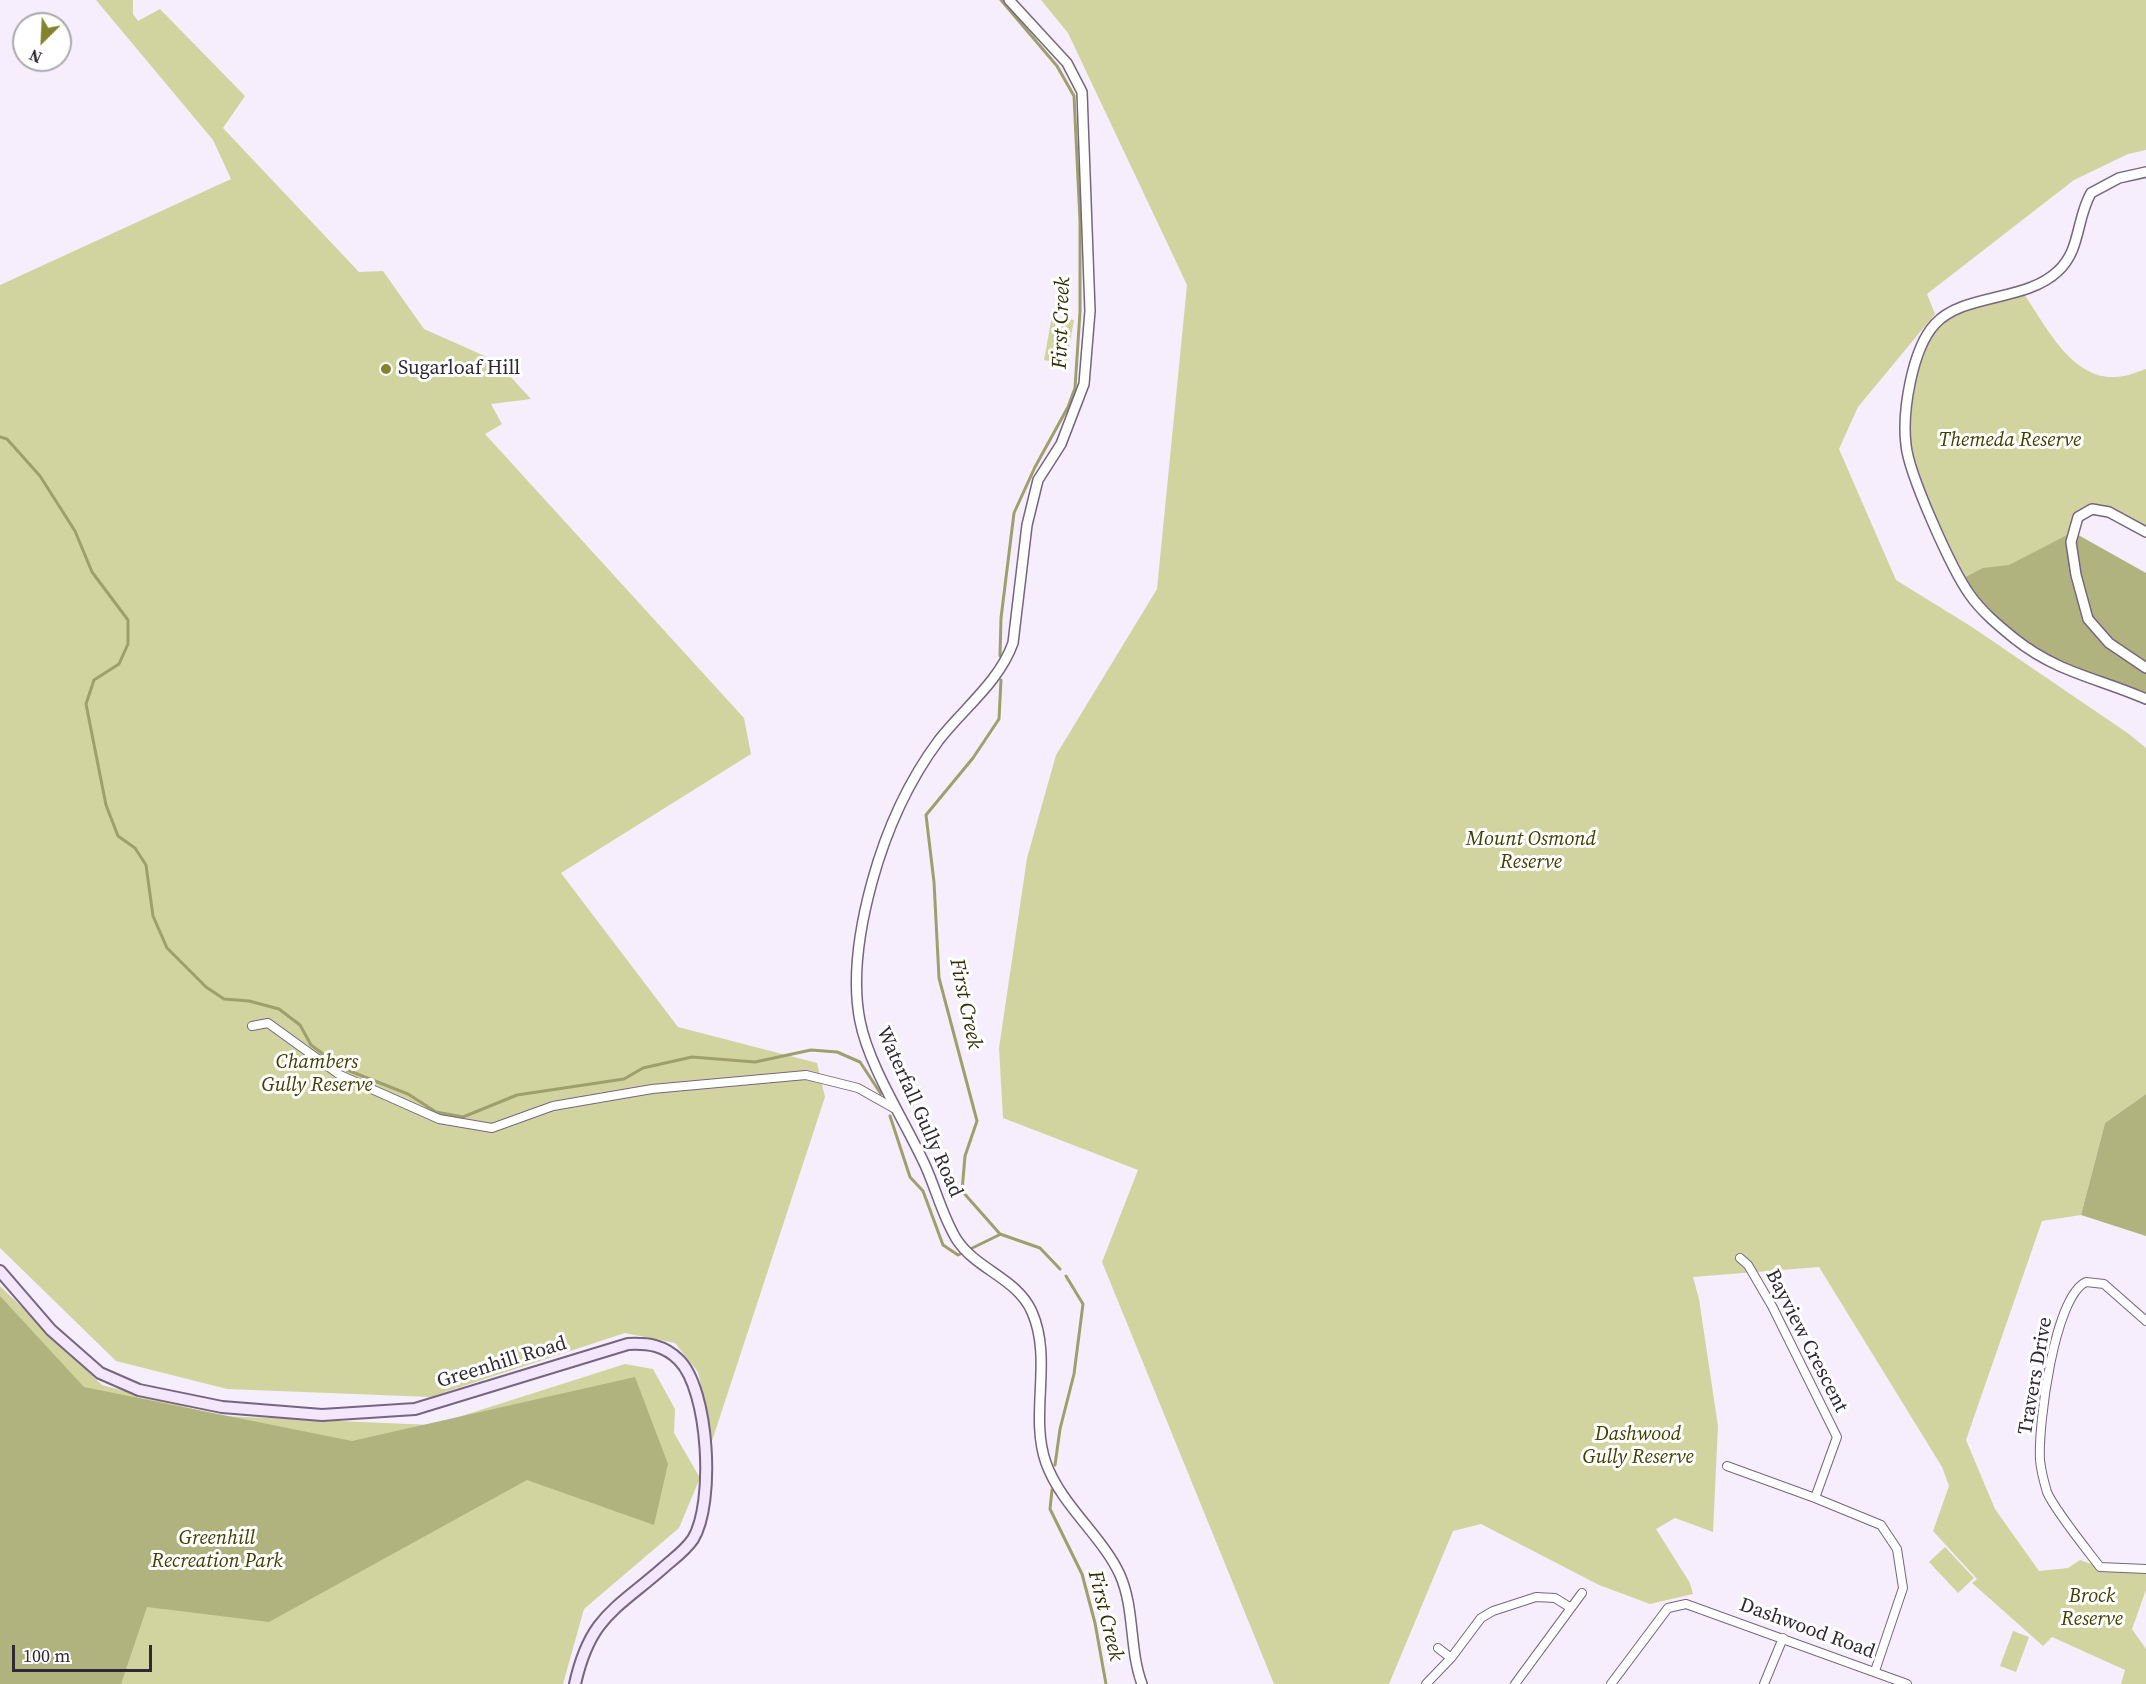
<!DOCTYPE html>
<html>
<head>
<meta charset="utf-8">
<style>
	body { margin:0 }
	#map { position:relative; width:2146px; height:1684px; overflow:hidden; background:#f6eefc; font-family:"Source Serif 4",serif }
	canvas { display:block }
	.north { position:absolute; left:12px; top:12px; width:60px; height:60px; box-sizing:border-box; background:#fff; border:2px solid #aca9ae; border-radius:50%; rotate:204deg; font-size:16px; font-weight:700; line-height:24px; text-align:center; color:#302935 }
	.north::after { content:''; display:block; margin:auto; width:21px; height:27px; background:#82842d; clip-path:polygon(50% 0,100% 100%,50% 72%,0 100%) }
	.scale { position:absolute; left:12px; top:1645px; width:140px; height:27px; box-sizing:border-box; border:3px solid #302935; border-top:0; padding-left:8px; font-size:18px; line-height:21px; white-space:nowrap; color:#302935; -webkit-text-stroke:4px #fff; paint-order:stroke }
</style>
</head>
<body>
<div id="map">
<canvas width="2146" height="1684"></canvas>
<div class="north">N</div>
<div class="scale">100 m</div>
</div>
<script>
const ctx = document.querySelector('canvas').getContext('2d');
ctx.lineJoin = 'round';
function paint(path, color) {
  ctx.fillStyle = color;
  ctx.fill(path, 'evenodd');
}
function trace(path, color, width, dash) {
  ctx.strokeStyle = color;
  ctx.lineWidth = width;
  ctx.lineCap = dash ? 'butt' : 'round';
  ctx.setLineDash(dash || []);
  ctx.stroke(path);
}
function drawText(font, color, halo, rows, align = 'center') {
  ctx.font = font + ' "Source Serif 4",serif';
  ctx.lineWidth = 6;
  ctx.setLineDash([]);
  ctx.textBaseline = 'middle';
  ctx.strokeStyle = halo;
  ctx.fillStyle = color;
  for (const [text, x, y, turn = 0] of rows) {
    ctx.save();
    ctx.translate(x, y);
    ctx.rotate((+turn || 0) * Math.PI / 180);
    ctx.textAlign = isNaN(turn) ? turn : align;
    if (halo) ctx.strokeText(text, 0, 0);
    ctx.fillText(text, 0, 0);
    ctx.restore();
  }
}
const green = new Path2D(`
	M96 0H133V14L138 21 160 9 245 96 223 128 359 272 383 271 424 329 496 361 531 399 491 404 502 424 485 434 744 718 751 754 561 873 678 1027 817 1063 825 1097 711 1444 706 1406 698 1372 675 1343 625 1333 430 1397 227 1389 116 1361 0 1248V285L231 179 213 140Z
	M1041 0H2146V150L2128 154 2074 180 1927 294 1935 314 1858 407 1839 449 1896 580 1972 627 2129 734 2146 748V1094L2105 1123 2081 1215 2042 1221 1966 1440 1995 1509 2039 1571 2068 1568 2080 1560 2100 1567 2146 1569V1590L2132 1629 2146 1649V1684H2121L2125 1670 2052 1637 2043 1646 1972 1583 1977 1579 1933 1531 1949 1486 1942 1467 1819 1267 1693 1277 1699 1299 1718 1426 1713 1532 1675 1518 1656 1529 1690 1583 1693 1594 1650 1604 1599 1585 1481 1524 1453 1531 1389 1684H1274L1102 1262 1138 1170 1003 1118 999 1048 1027 858 1056 755 1157 589 1187 285 1068 33Z
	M2022 291C2046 325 2073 386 2124 376 2131 375 2139 371 2146 369V532L2101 510 2078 517 2076 575 1960 580 1906 447 1915 367 1942 317Z
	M1052 316 1074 320 1066 364 1044 360Z
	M0 1286 102 1385 221 1416 433 1425 625 1364 653 1369 675 1409 674 1433 700 1478 679 1528 584 1609 563 1684H86L0 1347Z
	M1945 1547 1974 1578 1958 1593 1929 1562Z
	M2013 1631 2029 1637 2016 1672 2000 1666Z`);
const forest = new Path2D(`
	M2073 532 2146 573V699L2079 676 2016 640 1960 580 1983 568 2009 565Z
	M2146 1094V1236L2081 1215 2105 1123Z
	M0 1296 84 1387 352 1441 635 1377 668 1464 654 1525 527 1480 269 1622 147 1607 121 1684H0Z`);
const stream = new Path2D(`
	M0 437 7 439 40 476 75 531 92 572 128 620V644L119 664 94 680 86 704 106 805 118 836 135 848 146 865 153 916 167 948 206 987 224 999 249 1001 279 1009 300 1025 311 1045 342 1068 408 1094 436 1112 463 1117 517 1095 624 1079 643 1068 692 1057 755 1062 811 1050 837 1052 860 1062 881 1094
	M1000 656 1001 618 1014 513 1035 467 1068 407 1075 388 1080 312V221L1074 96 1057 66 1001 0
	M1001 680 999 719 973 758 926 815 934 882 939 978 977 1121 965 1156 962 1191 1000 1234 1040 1248 1060 1269
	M890 1116 910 1177 923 1191 943 1245 958 1255 999 1235
	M1055 1465 1060 1429 1074 1374 1083 1304 1066 1276
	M1052 1490 1050 1509 1082 1574 1095 1623 1106 1684`);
const minor = new Path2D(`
	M252 1026 268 1023 340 1075 439 1119 492 1128 553 1106 652 1089 806 1075 858 1088 897 1110
	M1740 1258 1748 1265 1772 1306 1837 1437 1815 1498 1881 1525 1897 1549 1903 1588 1875 1671
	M2146 1321 2104 1284 2086 1282C2054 1297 2038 1425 2040 1460 2041 1470 2044 1482 2047 1492 2054 1509 2087 1550 2100 1567L2146 1569
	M1727 1466 1815 1498
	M1438 1648 1451 1658
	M1426 1684 1451 1658 1481 1618 1493 1611 1536 1597 1555 1598 1571 1608
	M1515 1684 1582 1593
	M1611 1684 1668 1608 1686 1604 1907 1684
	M1764 1684 1783 1638`);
const tertiary = new Path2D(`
	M1009 0 1067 63 1082 92 1090 311 1084 384 1061 444 1038 480 1027 525 1013 643C999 682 964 708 939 740 907 783 886 831 872 882 860 926 851 976 860 1021 869 1067 905 1121 925 1165 936 1189 943 1218 957 1240 977 1270 1017 1278 1032 1312 1053 1360 1029 1415 1046 1463 1061 1505 1103 1537 1120 1575 1135 1609 1129 1649 1142 1684
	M2146 172 2119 178 2091 193C2076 219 2081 250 2058 271 2026 302 1963 293 1935 324 1912 349 1902 412 1906 445 1909 475 1952 570 1970 595 1982 612 1999 626 2015 639 2058 673 2098 678 2146 699
	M2146 532 2109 512 2092 509 2078 517 2071 542 2076 575 2088 619 2109 643 2146 668`);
const secondary = new Path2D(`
	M0 1271 51 1330 100 1373 139 1390 222 1407 322 1415 415 1409 628 1344C648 1343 664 1345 679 1360 709 1390 715 1503 693 1539 685 1551 673 1559 663 1568 615 1610 590 1617 575 1684`);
const markers = [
	[386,369,6,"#82842d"]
];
const poiNames = [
	["Sugarloaf Hill",398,369]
];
const parkNames = [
	["Themeda Reserve",2010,441],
	["Mount Osmond",1531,840],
	["Reserve",1531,863],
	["Chambers",317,1063],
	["Gully Reserve",317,1086],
	["Dashwood",1638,1435],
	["Gully Reserve",1638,1458],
	["Greenhill",217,1539],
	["Recreation Park",217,1562],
	["Brock",2092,1597],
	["Reserve",2092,1620]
];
const streetNames = [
	["Waterfall Gully Road",919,1112,66],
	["Bayview Crescent",1806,1341,63],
	["Greenhill Road",502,1363,-17],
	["Travers Drive",2036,1376,-80],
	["Dashwood Road",1807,1629,20]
];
const waterNames = [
	["First Creek",1062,323,-88],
	["First Creek",965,1004,78],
	["First Creek",1105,1616,76]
];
paint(green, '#d2d4a0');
paint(forest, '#b0b37e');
trace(stream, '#9ea06c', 3);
trace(minor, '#766581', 10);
trace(tertiary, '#766581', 12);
trace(secondary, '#766581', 14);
trace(minor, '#fff', 8);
trace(tertiary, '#fff', 9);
trace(secondary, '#f4e6fd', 10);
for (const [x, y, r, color] of markers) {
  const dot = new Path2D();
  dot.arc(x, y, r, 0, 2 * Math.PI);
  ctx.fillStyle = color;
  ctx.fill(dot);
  trace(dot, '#fff', 2);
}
drawText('20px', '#302935', '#fff', poiNames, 'left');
drawText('italic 20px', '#404000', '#fff', parkNames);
drawText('20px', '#302935', '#fff', streetNames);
drawText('italic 21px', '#303005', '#fff', waterNames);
</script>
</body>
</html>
